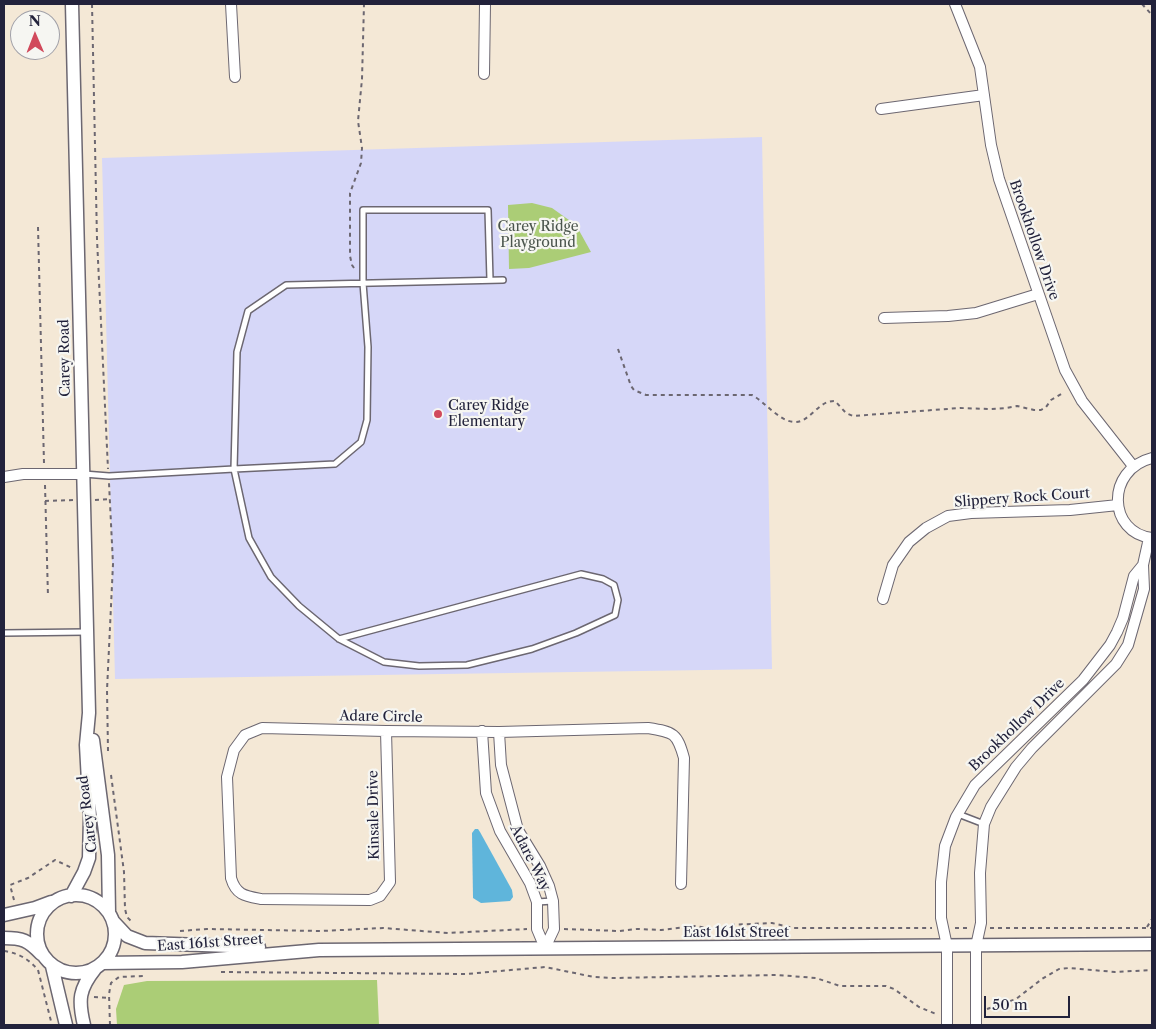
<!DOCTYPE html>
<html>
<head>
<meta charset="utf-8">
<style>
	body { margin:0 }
	#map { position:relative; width:1156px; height:1029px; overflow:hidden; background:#f4e8d6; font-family:"Libre Caslon Text",serif }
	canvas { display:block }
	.frame { position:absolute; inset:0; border:5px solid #22223b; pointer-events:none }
	.north { position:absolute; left:10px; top:10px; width:50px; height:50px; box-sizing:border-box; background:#f6f6f2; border:1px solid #a1a1a9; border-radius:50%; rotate:359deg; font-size:14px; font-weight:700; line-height:20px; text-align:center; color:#22223b }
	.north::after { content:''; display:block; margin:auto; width:18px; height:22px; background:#d1495b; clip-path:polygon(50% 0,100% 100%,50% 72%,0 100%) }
	.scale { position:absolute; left:984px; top:996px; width:86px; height:22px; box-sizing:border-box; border:2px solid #22223b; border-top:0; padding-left:6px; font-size:15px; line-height:18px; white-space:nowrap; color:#22223b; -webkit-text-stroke:4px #f6f6f2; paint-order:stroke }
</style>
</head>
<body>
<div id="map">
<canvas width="1156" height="1029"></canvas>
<div class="frame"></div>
<div class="north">N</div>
<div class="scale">50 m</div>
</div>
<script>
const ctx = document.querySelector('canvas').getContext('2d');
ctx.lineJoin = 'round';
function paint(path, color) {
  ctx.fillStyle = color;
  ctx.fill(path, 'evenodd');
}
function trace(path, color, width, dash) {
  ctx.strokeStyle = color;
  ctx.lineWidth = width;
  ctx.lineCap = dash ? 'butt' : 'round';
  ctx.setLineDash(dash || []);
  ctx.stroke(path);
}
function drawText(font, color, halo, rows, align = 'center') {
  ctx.font = font + ' "Libre Caslon Text",serif';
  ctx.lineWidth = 4.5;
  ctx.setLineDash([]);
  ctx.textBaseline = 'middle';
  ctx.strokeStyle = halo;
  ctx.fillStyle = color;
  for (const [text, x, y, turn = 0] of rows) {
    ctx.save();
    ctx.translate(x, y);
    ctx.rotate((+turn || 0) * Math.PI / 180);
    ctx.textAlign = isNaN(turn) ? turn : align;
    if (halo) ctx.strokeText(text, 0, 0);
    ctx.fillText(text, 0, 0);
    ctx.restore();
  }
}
const built = new Path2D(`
	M762 137 772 669 115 679 102 158Z`);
const green = new Path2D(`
	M532 203 552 208 576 225 591 252 529 268 509 269 508 205Z
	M377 980 379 1025H117L116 1009 124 985 147 981Z`);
const water = new Path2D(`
	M475 829H478L480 832 512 890 513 897 510 901 481 903 473 898 472 833Z`);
const path = new Path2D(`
	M92 4 97 239 108 469
	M1142 4 1152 15
	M38 227 44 463
	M354 268 352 265 350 256V193L361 163 362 148 358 121 362 79 364 4
	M618 349 631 386 634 390 646 395H752C765 402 779 421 794 422 810 423 818 400 835 401L846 413 853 416 960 408 990 409 1006 408 1017 406 1034 410H1041L1046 407 1051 400 1063 393
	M45 485 48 597
	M95 500 109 499
	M45 501 73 500
	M108 751 107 690 113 564 109 483
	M111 775 124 872 125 909 127 917 131 921
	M14 900 10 885 28 878 55 860 72 868
	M1147 927 1152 919
	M955 928H970
	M990 928H1152
	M564 929 619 931 637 929 661 930 694 926 715 929 728 925 772 923 793 928H932
	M180 931 207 929 321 931 383 928 448 933 527 929
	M4 951C18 953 29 959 38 970L52 1025
	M221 972 466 974 545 967 594 977 613 978 777 975 816 978 840 986H886L894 989 919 1007 936 1014
	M94 997 109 998
	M987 1009 1016 999 1042 979 1059 969 1069 968 1115 972 1152 970
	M110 1025 109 994 111 983 119 977 144 976`);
const service = new Path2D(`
	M84 474 109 476 234 469 237 352 248 311 286 285 503 280
	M4 633 86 632
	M339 639 581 574 603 579 614 585 618 600 615 615 576 633 532 649 467 665 419 666 384 662 339 639 299 606 271 577 249 538 234 469 335 464 361 442 367 420 368 347 363 283V210H488L490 280
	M958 814 984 824
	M537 902 553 901`);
const minor = new Path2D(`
	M231 4 235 77
	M955 4 980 67 991 145 999 179 1065 370 1082 401 1133 466
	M484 74 485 4
	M881 109 984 95
	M884 318 948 316 976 313 1038 294
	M1152 458C1105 470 1108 533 1152 538
	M4 477 23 474H83
	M883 599 893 565 909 542 926 528 948 516 971 513 1070 510 1118 505
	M386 731 390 882 380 896 370 900 261 899C245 896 236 895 231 878L227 777 234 750 245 735 262 728 386 731 499 732 648 728C674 732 677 733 684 758L681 884
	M482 731 486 793 500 831 530 883 537 902V929L545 948
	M499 732 501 765 518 830 540 866 549 886 553 901 554 929 545 948
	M947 1025V946L941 918V882L945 846 956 817 975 785 1083 680 1110 645 1117 632 1123 618 1134 576 1143 565
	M976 1025V946L981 923 980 873 984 824 991 807 1016 767 1032 748 1116 664 1128 645 1144 589 1143 565 1149 538`);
const tertiary = new Path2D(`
	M93 740 108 855 109 913
	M37 934a39 39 0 1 1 78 0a39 39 0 1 1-78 0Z
	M71 896 84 872 89 858 90 818 86 745 89 713 72 4
	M4 915 35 908 51 902
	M113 921 127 936 145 943 259 947
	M4 938C22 938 28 940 41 954
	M102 963 182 962 319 950 1152 944
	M52 966 66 1025
	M84 1025C78 1000 79 989 95 969`);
const markers = [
	[438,414,5,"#d1495b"]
];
const parkNames = [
	["Carey Ridge",538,227],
	["Playground",538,243]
];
const streetNames = [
	["Brookhollow Drive",1034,240,71],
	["Carey Road",65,358,-91],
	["Slippery Rock Court",1022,498,-4],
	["Adare Circle",381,717,1],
	["Brookhollow Drive",1017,725,-44],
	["Carey Road",88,814,-97],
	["Kinsale Drive",374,815,-91],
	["Adare Way",530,858,63],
	["East 161st Street",736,933],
	["East 161st Street",210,943,-4]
];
const poiNames = [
	["Carey Ridge",448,406],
	["Elementary",448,422]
];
paint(built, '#d6d7f8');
paint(green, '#abcd76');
paint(water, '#5fb5db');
trace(service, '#6c6771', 8);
trace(minor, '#6c6771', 12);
trace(tertiary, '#6c6771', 15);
trace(path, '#6c6771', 2, [4, 4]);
trace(service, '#fff', 5);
trace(minor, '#fff', 10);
trace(tertiary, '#fff', 12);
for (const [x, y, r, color] of markers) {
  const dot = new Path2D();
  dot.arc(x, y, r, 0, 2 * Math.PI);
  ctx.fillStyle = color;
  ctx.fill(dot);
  trace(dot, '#f6f6f2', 2);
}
drawText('14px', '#4b554d', '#f6f6f2', parkNames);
drawText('14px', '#22223b', '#f6f6f2', streetNames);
drawText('14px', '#22223b', '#f6f6f2', poiNames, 'left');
</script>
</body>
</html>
